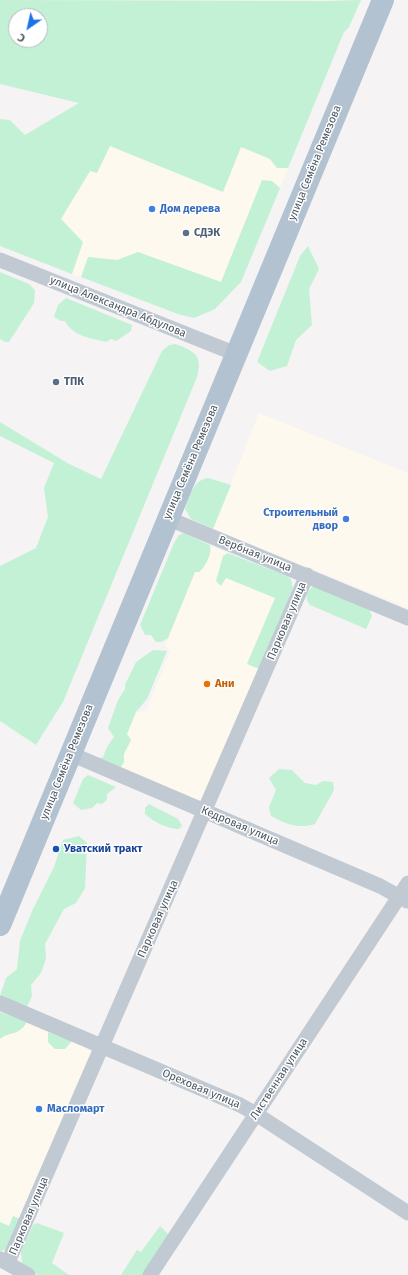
<!DOCTYPE html>
<html>
<head>
<meta charset="utf-8">
<style>
	body { margin:0 }
	#map { position:relative; width:408px; height:1275px; overflow:hidden; background:#f5f3f3; font-family:"Fira Sans",sans-serif }
	canvas { display:block }
	.north { position:absolute; left:8px; top:8px; width:40px; height:40px; box-sizing:border-box; background:#fff; border:1px solid #b7bbc0; border-radius:50%; rotate:214deg; font-size:11px; font-weight:700; line-height:16px; text-align:center; color:#4a5661 }
	.north::after { content:''; display:block; margin:auto; width:14px; height:18px; background:#1a73e8; clip-path:polygon(50% 0,100% 100%,50% 72%,0 100%) }
</style>
</head>
<body>
<div id="map">
<canvas width="408" height="1275"></canvas>
<div class="north">С</div>
</div>
<script>
const ctx = document.querySelector('canvas').getContext('2d');
ctx.lineJoin = 'round';
function paint(path, color) {
  ctx.fillStyle = color;
  ctx.fill(path, 'evenodd');
}
function trace(path, color, width, dash) {
  ctx.strokeStyle = color;
  ctx.lineWidth = width;
  ctx.lineCap = dash ? 'butt' : 'round';
  ctx.setLineDash(dash || []);
  ctx.stroke(path);
}
function drawText(font, color, halo, rows, align = 'center') {
  ctx.font = font + ' "Fira Sans",sans-serif';
  ctx.lineWidth = 3;
  ctx.setLineDash([]);
  ctx.textBaseline = 'middle';
  ctx.strokeStyle = halo;
  ctx.fillStyle = color;
  for (const [text, x, y, turn = 0] of rows) {
    ctx.save();
    ctx.translate(x, y);
    ctx.rotate((+turn || 0) * Math.PI / 180);
    ctx.textAlign = isNaN(turn) ? turn : align;
    if (halo) ctx.strokeText(text, 0, 0);
    ctx.fillText(text, 0, 0);
    ctx.restore();
  }
}
const commercial = new Path2D(`
	M131 97 270 159 277 168H288L280 188 272 181 262 180 221 282 138 252 117 260 89 257 81 277 72 274 82 242 61 219 90 171 97 173Z
	M259 413 408 473V608L213 529Z
	M210 546 287 576 291 579 293 588 204 798 200 800H195L119 770 124 762V754L131 740 127 734 136 712 146 711 170 652 165 645 168 638 195 572H199L204 568 211 551Z
	M0 1012 90 1049 91 1054 20 1219 0 1252Z`);
const green = new Path2D(`
	M0 0 326 1 361 0 349 27 344 32 288 168H277L270 159 241 147 223 192 110 146 97 173 90 171 61 219 83 242 72 274 0 246V119L10 120 25 135 79 103 0 84ZM16 16H40V40H16Z
	M262 180 272 181 280 188 241 282 215 309 194 318 178 314 81 277 88 257 117 260 138 252 221 282Z
	M308 246 319 269 309 289 312 325 296 340 287 366 270 371 257 362 300 256Z
	M0 272 29 284 35 290 34 303 9 342H6L0 339Z
	M66 298 132 325 131 331 116 341 111 339 106 342C90 338 73 336 65 321H61L54 317 58 305Z
	M175 344C195 351 203 356 197 377L63 702 36 745 0 721V566L36 548 48 517 44 488 54 463 0 436V422L69 464 101 479 162 351 169 345Z
	M208 478 231 485 213 529 191 519 185 509C190 496 193 480 208 478Z
	M184 533 210 545C212 554 206 566 199 572H195L168 638 161 642H156L151 635H145L140 625 174 543 179 535Z
	M228 553 287 576 291 579 293 588 259 669 247 664 275 598 226 578 221 586 216 581 223 556Z
	M314 586 369 609 372 616 366 629 310 605C304 598 306 591 314 586Z
	M153 650 167 651 147 699 136 712 127 734 131 740 124 754V762L119 770 95 760 103 757 107 747 114 737 108 728 118 700 125 689V685L136 662Z
	M279 769 292 770 305 783 316 785 323 781 333 782 334 790 315 824C297 829 286 824 271 816L269 807 276 790 269 778Z
	M88 775 116 787 107 794V800L102 804 97 803 92 808 81 810 73 803 83 779Z
	M149 804 178 819 182 826 179 829C167 829 154 822 145 814V808Z
	M79 836 87 843 85 888 76 903 64 909 45 944 46 959 41 973 31 985 32 996 27 1007 0 996 6 978 17 969 20 941 33 909 54 867 63 840Z
	M0 1012 27 1022C18 1037 9 1031 0 1039Z
	M48 1032 72 1041 65 1049H55L48 1042Z
	M13 1216 20 1219 7 1248 0 1252V1222L9 1226Z
	M37 1223 64 1233 52 1263 69 1275H38L22 1263 21 1251 33 1225Z
	M160 1226 169 1235 144 1275H121L137 1250 141 1252Z`);
const street = new Path2D(`
	M0 260 236 354
	M167 518 408 618
	M71 754 380 886 407 901
	M0 1003 240 1105 256 1114 408 1213
	M0 1259 28 1275
	M8 1262 307 575
	M150 1275 408 883`);
const primary = new Path2D(`
	M0 925 383 0`);
const markers = [
	[152,209,4,"#3f7fe0"],
	[186,233,4,"#5c6f8a"],
	[56,382,4,"#5c6f8a"],
	[346,519,4,"#3f7fe0"],
	[207,684,4,"#e8710a"],
	[56,849,4,"#1a4fb4"],
	[39,1109,4,"#3f7fe0"]
];
const streetNames = [
	["улица Семёна Ремезова",315,163,-68],
	["улица Александра Абдулова",118,307,22],
	["улица Семёна Ремезова",191,462,-67],
	["Вербная улица",255,554,22],
	["Парковая улица",287,621,-67],
	["улица Семёна Ремезова",67,762,-68],
	["Кедровая улица",240,826,23],
	["Парковая улица",158,919,-66],
	["Лиственная улица",279,1079,-57],
	["Ореховая улица",201,1089,23],
	["Парковая улица",29,1216,-67]
];
const shopNames = [
	["Дом дерева",160,209],
	["Строительный",338,513,"right"],
	["двор",338,526,"right"],
	["Масломарт",47,1109]
];
const serviceNames = [
	["СДЭК",194,233],
	["ТПК",64,382]
];
const foodNames = [
	["Ани",215,684]
];
const transitNames = [
	["Уватский тракт",64,849]
];
paint(commercial, '#fdf9ef');
paint(green, '#c3f1d5');
trace(street, '#c1cad2', 15);
trace(primary, '#b3c2d1', 22);
for (const [x, y, r, color] of markers) {
  const dot = new Path2D();
  dot.arc(x, y, r, 0, 2 * Math.PI);
  ctx.fillStyle = color;
  ctx.fill(dot);
  trace(dot, '#fff', 1.5);
}
drawText('11px', '#4a5661', '#fff', streetNames);
drawText('bold 11px', '#366cbe', '#fff', shopNames, 'left');
drawText('bold 11px', '#4e5e75', '#fff', serviceNames, 'left');
drawText('bold 11px', '#c56008', '#fff', foodNames, 'left');
drawText('bold 11px', '#164399', '#fff', transitNames, 'left');
</script>
</body>
</html>
